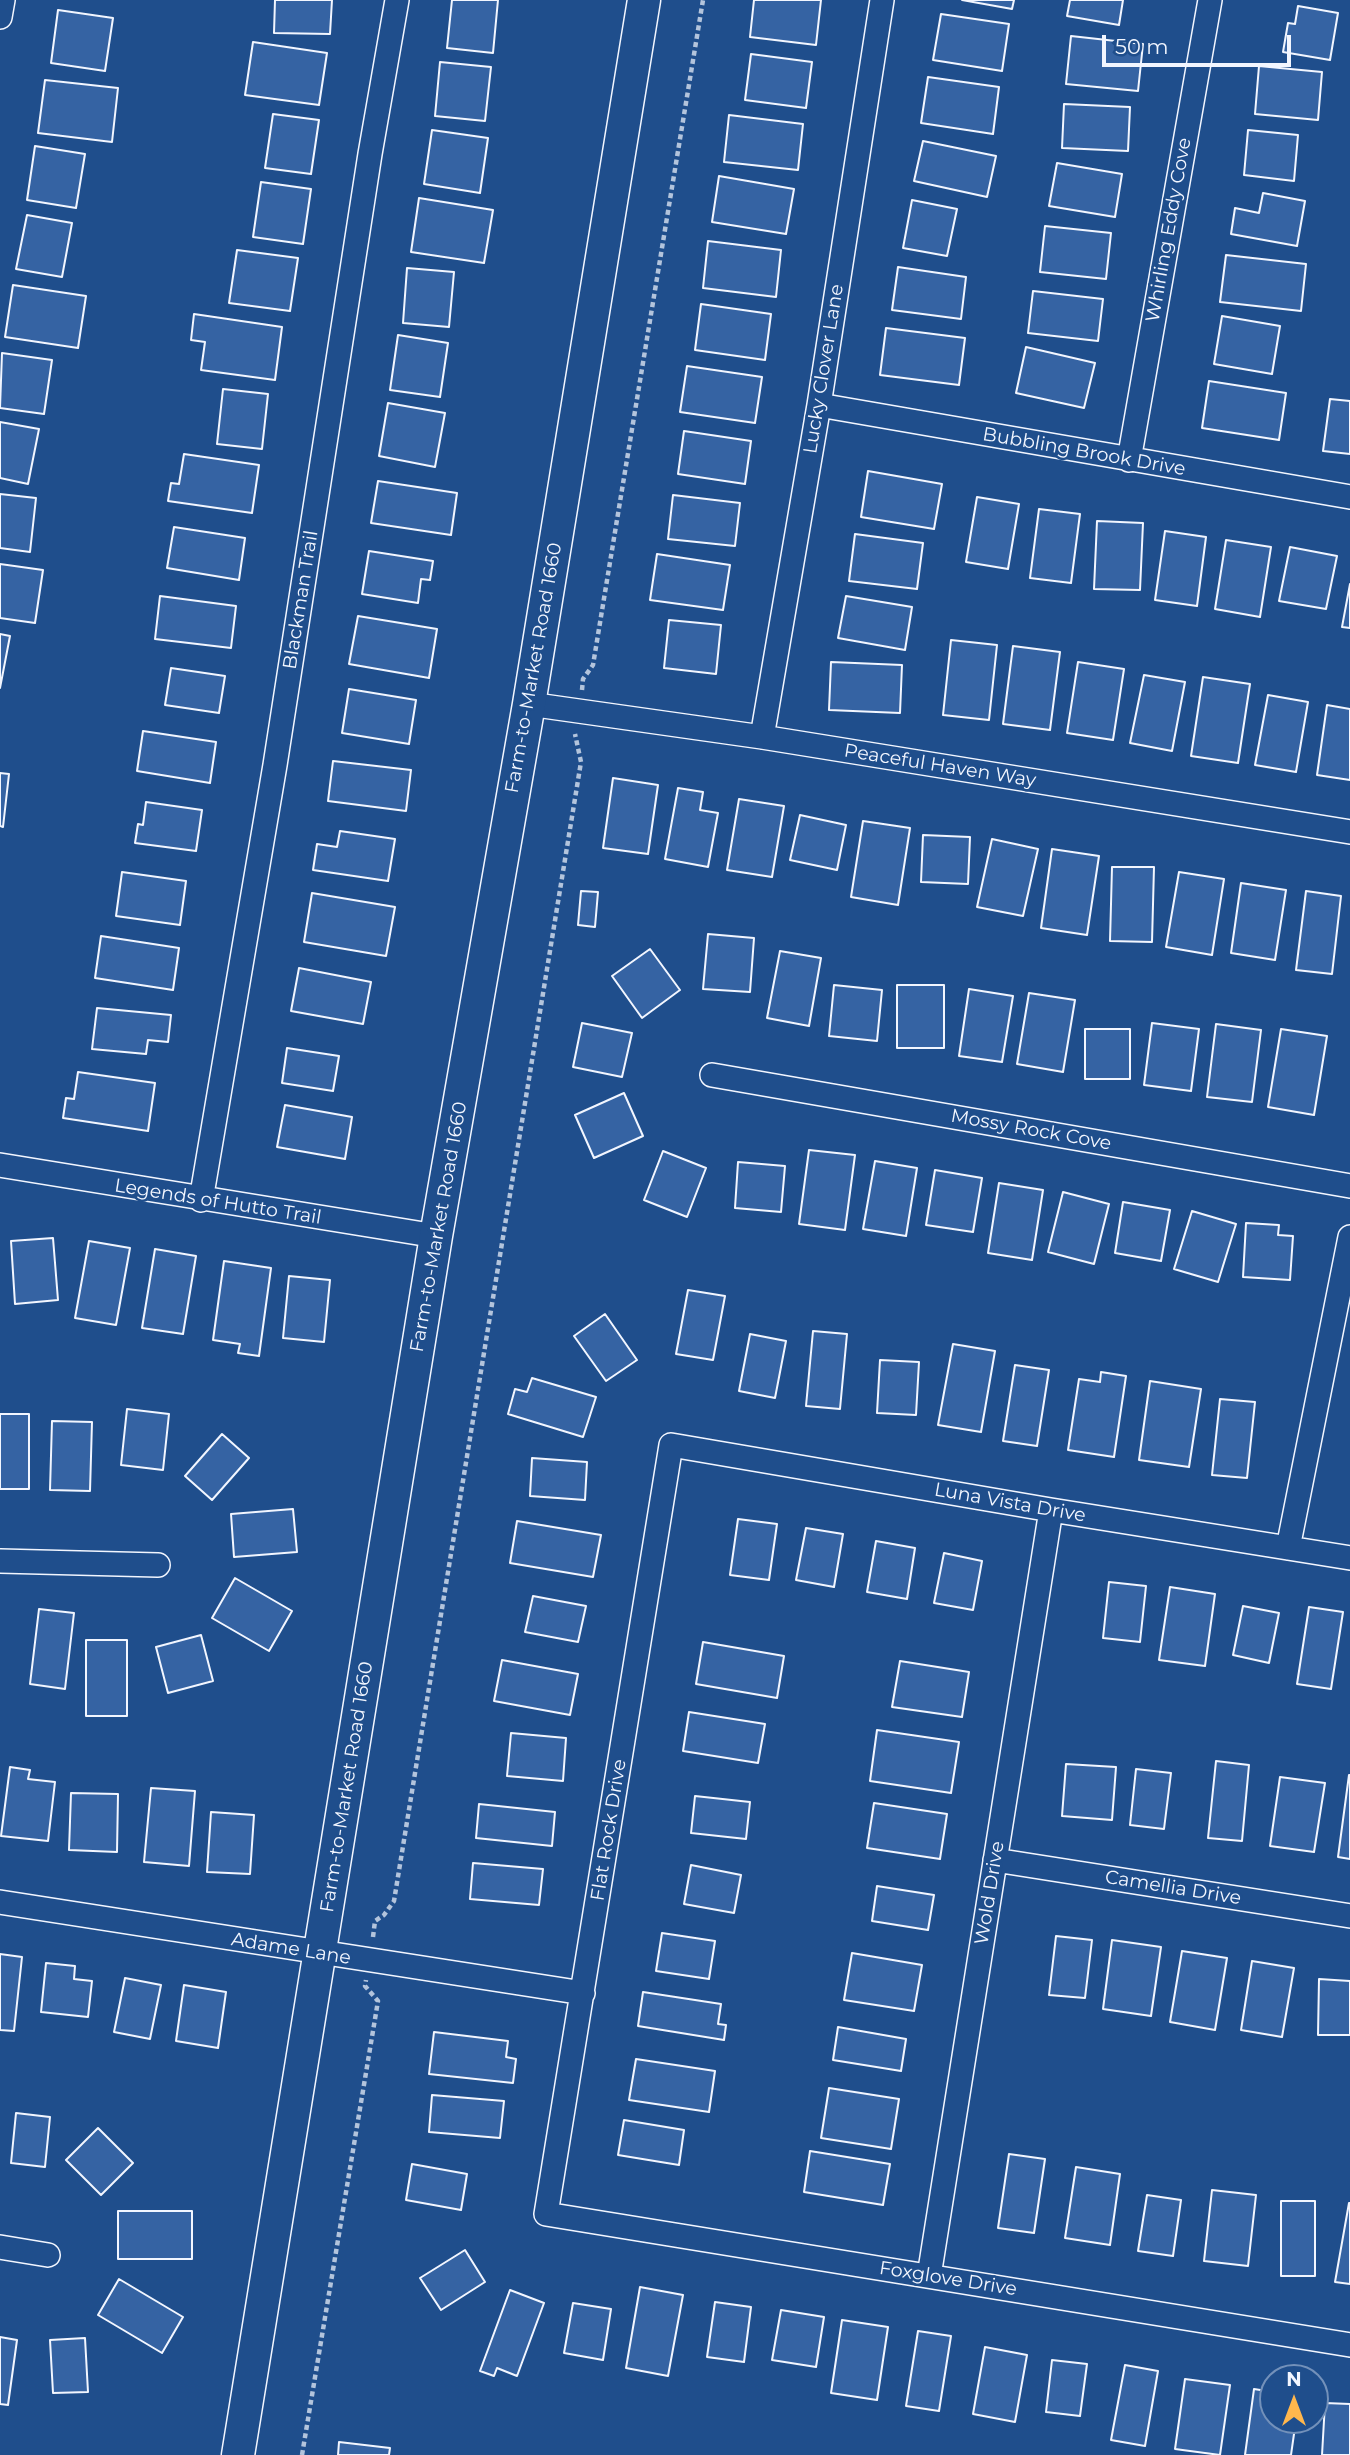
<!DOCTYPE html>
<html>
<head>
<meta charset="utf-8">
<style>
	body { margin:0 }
	#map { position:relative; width:1350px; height:2455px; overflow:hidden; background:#1f4e8c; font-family:Montserrat,sans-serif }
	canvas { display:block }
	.north { position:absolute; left:1259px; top:2364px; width:70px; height:70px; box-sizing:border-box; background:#1f4e8c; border:2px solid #7391ba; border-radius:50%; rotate:0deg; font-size:19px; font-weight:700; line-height:28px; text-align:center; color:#f2f6ff }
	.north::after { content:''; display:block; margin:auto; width:24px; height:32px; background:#ffb74d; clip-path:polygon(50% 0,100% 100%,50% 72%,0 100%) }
	.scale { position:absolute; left:1102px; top:35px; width:189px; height:32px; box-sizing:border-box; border:4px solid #f2f6ff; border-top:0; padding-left:9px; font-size:21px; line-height:24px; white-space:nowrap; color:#f2f6ff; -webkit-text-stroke:5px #1f4e8c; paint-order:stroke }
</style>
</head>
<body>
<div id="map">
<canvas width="1350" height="2455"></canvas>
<div class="north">N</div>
<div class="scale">50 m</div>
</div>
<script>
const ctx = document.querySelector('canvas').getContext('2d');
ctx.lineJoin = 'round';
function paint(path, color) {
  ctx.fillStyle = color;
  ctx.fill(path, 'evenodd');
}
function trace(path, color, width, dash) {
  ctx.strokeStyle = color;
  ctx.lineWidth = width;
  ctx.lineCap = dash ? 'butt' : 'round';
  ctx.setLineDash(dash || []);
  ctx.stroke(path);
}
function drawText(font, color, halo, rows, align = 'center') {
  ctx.font = font + ' Montserrat,sans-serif';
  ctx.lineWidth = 5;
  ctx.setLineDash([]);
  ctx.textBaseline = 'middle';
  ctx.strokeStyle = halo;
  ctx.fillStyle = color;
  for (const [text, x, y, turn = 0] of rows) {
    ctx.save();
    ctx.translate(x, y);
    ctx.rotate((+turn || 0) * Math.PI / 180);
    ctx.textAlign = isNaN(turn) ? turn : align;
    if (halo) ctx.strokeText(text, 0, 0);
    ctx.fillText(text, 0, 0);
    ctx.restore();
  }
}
const building = new Path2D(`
	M275 0H332L330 34 274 33Z
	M452 0H498L493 53 447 48Z
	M754 0H821L816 45 750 37Z
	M962 0H1014L1012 9Z
	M1070 0H1123L1119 25 1067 16Z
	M1298 6 1338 13 1330 60 1283 52 1288 23 1295 24Z
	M58 10 113 18 105 71 51 63Z
	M941 14 1009 24 1002 71 933 60Z
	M1071 36 1143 44 1138 91 1066 84Z
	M253 42 327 53 319 105 245 95Z
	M751 54 812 62 806 108 745 100Z
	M440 62 491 67 485 121 435 116Z
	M1259 66 1322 72 1318 120 1255 114Z
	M928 77 999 87 993 134 921 123Z
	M45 80 118 88 112 142 38 133Z
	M1064 104 1130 107 1128 151 1062 148Z
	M273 114 319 120 311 174 265 168Z
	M729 115 803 124 798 170 724 162Z
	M432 130 488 138 480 193 424 184Z
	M1248 130 1298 135 1294 181 1244 175Z
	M923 141 996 156 987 197 914 181Z
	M35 146 85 154 76 208 27 200Z
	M1057 163 1122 174 1115 217 1049 206Z
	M719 176 794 189 786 234 712 222Z
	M261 182 311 189 303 244 253 237Z
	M1263 193 1305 201 1297 246 1231 234 1235 208 1259 213Z
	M419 198 493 210 484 263 411 252Z
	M912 200 957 209 947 256 903 248Z
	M27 215 72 223 62 277 16 269Z
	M1045 226 1111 233 1106 279 1040 272Z
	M708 241 781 250 776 297 703 288Z
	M237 250 298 258 290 311 229 303Z
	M1226 255 1306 264 1301 311 1220 302Z
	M898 267 966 277 961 319 892 310Z
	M407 268 454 272 449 327 403 323Z
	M13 285 86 296 78 348 5 337Z
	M1033 291 1103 299 1098 341 1028 333Z
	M701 304 771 314 765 360 695 350Z
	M194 314 282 327 275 380 201 370 205 342 191 340Z
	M1222 316 1280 326 1272 374 1214 364Z
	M886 328 965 338 959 385 880 375Z
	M398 335 448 343 440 397 390 390Z
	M1026 347 1095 363 1084 408 1016 393Z
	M2 353 52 360 44 414 0 408Z
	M687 366 762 377 755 423 680 412Z
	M1209 381 1286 393 1279 440 1202 428Z
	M223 389 268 394 262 449 217 444Z
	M1330 399 1350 401V454L1323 451Z
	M388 403 445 413 435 467 379 456Z
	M0 422 39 429 28 484 0 478Z
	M684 431 751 441 745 484 678 474Z
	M184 454 259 465 252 513 168 501 171 483 179 484Z
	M868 471 942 484 934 529 861 517Z
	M378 481 457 493 451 535 371 523Z
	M0 494 36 498 30 552 0 548Z
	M673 495 740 503 735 546 668 539Z
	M977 497 1019 504 1008 569 966 562Z
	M1039 509 1080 514 1071 583 1030 578Z
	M1097 521 1143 523 1140 590 1094 589Z
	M174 527 245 538 239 580 167 568Z
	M1165 531 1206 537 1197 606 1155 600Z
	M855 534 923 543 917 589 849 581Z
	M1226 540 1271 547 1260 617 1215 609Z
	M1290 547 1337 556 1326 609 1279 601Z
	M369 551 433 561 430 580 421 579 418 603 362 594Z
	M657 554 730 565 723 610 650 600Z
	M0 564 43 570 35 623 0 618Z
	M1350 584V628L1342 627Z
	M160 596 236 606 231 648 155 639Z
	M846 596 912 607 905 650 838 638Z
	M358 616 437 629 429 678 349 664Z
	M669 620 721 625 716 674 664 668Z
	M0 634 10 636 0 688Z
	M951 640 997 645 989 720 943 715Z
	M1013 646 1060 652 1050 730 1003 724Z
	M831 662 902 665 900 713 829 710Z
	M1078 662 1124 669 1113 740 1067 733Z
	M171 668 225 676 219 713 165 705Z
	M1144 675 1185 682 1172 751 1130 743Z
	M1203 677 1250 684 1238 763 1191 756Z
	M349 689 416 700 409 744 342 733Z
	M1268 695 1308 702 1296 772 1255 765Z
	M1327 705 1350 709V780L1317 775Z
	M143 731 216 742 210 783 137 771Z
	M333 761 411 770 406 811 328 801Z
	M0 773 9 774 3 827 0 826Z
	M613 778 658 785 648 854 603 848Z
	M678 788 703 792 700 810 718 813 708 867 665 859Z
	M739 799 784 806 772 877 727 870Z
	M146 802 202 810 196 851 135 843 138 824 143 825Z
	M800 815 846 825 837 870 790 860Z
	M863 821 910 828 898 905 851 897Z
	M340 831 395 839 388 881 313 870 317 844 337 847Z
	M923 835 970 837 968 884 921 882Z
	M992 839 1038 849 1023 916 977 907Z
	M1052 849 1099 856 1087 935 1041 928Z
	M1112 867H1154L1152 942 1110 941Z
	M122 872 186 881 180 925 116 916Z
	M1179 872 1224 879 1212 955 1166 947Z
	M1241 883 1286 890 1275 960 1231 953Z
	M581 891 598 892 595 927 578 925Z
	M1306 891 1341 896 1332 974 1296 970Z
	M312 893 395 907 386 956 304 942Z
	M708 934 754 938 750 992 703 989Z
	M101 936 179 948 173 990 95 978Z
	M650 949 680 990 642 1018 612 976Z
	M780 951 821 958 809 1026 767 1018Z
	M299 968 371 982 363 1024 291 1011Z
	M834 985 882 990 877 1041 829 1036Z
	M897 985H944V1048H897Z
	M969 989 1013 996 1002 1062 959 1056Z
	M1029 993 1075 1000 1063 1072 1017 1064Z
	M97 1008 171 1015 168 1042 148 1040 146 1054 92 1049Z
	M582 1023 632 1033 622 1077 573 1067Z
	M1152 1023 1199 1029 1191 1091 1144 1085Z
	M1216 1024 1261 1030 1252 1102 1207 1097Z
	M1085 1029H1130V1079H1085Z
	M1281 1029 1327 1036 1314 1115 1268 1107Z
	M287 1048 339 1056 333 1091 282 1083Z
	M78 1072 155 1083 148 1131 63 1118 66 1098 74 1099Z
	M624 1093 643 1136 594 1158 575 1115Z
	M285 1105 352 1117 345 1159 277 1147Z
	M809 1150 855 1155 845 1230 799 1224Z
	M663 1151 706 1168 687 1217 644 1200Z
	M875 1161 917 1168 906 1236 863 1229Z
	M738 1162 785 1166 781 1212 735 1208Z
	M935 1170 982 1178 973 1232 926 1225Z
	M999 1183 1043 1190 1032 1260 988 1253Z
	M1063 1192 1109 1204 1094 1264 1048 1252Z
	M1123 1202 1170 1210 1161 1261 1115 1253Z
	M1192 1211 1236 1224 1218 1282 1174 1269Z
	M1246 1223 1279 1225 1278 1235 1293 1236 1290 1280 1243 1277Z
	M53 1238 58 1300 15 1304 11 1241Z
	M89 1241 130 1248 116 1325 75 1318Z
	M155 1249 196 1256 183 1334 142 1328Z
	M224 1261 271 1268 259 1356 238 1353 240 1344 213 1340Z
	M289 1276 330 1280 324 1342 283 1338Z
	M688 1290 725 1296 713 1360 676 1354Z
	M605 1314 637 1360 606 1381 574 1336Z
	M813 1331 847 1334 840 1409 806 1406Z
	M750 1334 786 1341 775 1398 739 1391Z
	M953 1344 995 1351 981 1432 938 1425Z
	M880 1360 919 1362 916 1415 877 1413Z
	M1015 1365 1049 1370 1037 1446 1003 1441Z
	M1101 1372 1126 1376 1114 1457 1068 1450 1079 1379 1100 1382Z
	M532 1378 596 1397 583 1437 508 1414 515 1389 527 1392Z
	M1150 1381 1201 1389 1189 1467 1139 1460Z
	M1220 1399 1255 1402 1247 1478 1212 1475Z
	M127 1409 169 1414 163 1470 121 1465Z
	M0 1414H29V1489H0Z
	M52 1421 92 1422 90 1491 50 1490Z
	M222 1434 249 1458 212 1500 185 1476Z
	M532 1458 587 1462 585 1500 530 1496Z
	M293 1509 297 1552 234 1557 231 1514Z
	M738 1519 777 1524 769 1580 730 1575Z
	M517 1521 601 1535 593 1577 510 1563Z
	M806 1528 843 1534 834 1587 796 1580Z
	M876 1541 915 1548 907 1599 867 1592Z
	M944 1553 982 1561 973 1610 934 1603Z
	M235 1578 292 1611 269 1651 212 1618Z
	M1109 1582 1146 1586 1140 1642 1103 1638Z
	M1170 1587 1215 1594 1205 1666 1159 1660Z
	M533 1596 586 1606 578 1642 525 1632Z
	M1243 1606 1279 1613 1269 1663 1233 1655Z
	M1309 1607 1343 1612 1331 1689 1297 1684Z
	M39 1609 74 1613 65 1689 30 1684Z
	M201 1635 213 1681 168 1693 156 1647Z
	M86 1640H127V1716H86Z
	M703 1642 784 1656 777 1698 696 1684Z
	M502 1660 578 1674 570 1715 494 1701Z
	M900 1661 969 1672 962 1717 892 1707Z
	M689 1712 765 1724 758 1763 683 1751Z
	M877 1730 959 1742 951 1793 870 1781Z
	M511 1733 566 1738 563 1781 507 1776Z
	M1216 1761 1249 1765 1242 1841 1208 1838Z
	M1066 1764 1116 1767 1112 1820 1062 1816Z
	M10 1767 30 1770 28 1779 55 1782 48 1841 1 1836Z
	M1136 1769 1171 1773 1164 1829 1130 1825Z
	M1349 1775H1350V1859L1338 1857Z
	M1280 1777 1325 1783 1314 1852 1270 1846Z
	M151 1788 195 1791 189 1866 144 1862Z
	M71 1793 118 1794 117 1852 69 1850Z
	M695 1796 750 1802 746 1839 691 1833Z
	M874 1803 947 1814 940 1859 867 1848Z
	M479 1804 555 1812 552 1846 476 1838Z
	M211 1812 254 1815 250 1874 207 1872Z
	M473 1863 543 1869 539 1905 470 1899Z
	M691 1865 741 1875 734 1913 684 1904Z
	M877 1886 934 1895 928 1930 872 1921Z
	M662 1933 715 1941 709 1979 656 1971Z
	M1056 1936 1092 1940 1085 1998 1049 1995Z
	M1112 1940 1161 1947 1151 2016 1103 2009Z
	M1182 1951 1227 1958 1215 2030 1170 2022Z
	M852 1953 922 1965 914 2011 844 2000Z
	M0 1954 22 1957 14 2031 0 2030Z
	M1252 1961 1294 1968 1282 2037 1241 2030Z
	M46 1963 75 1966 74 1979 92 1981 88 2017 41 2012Z
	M125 1978 161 1985 150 2039 114 2032Z
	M1319 1979 1350 1981V2035H1318Z
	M184 1985 226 1992 218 2048 176 2041Z
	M643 1992 721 2004 718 2024 726 2025 724 2040 638 2026Z
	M838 2027 906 2039 901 2071 833 2060Z
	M434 2032 508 2041 506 2057 516 2059 513 2083 429 2074Z
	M636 2059 715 2071 709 2112 629 2100Z
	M829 2088 899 2099 891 2149 821 2138Z
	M432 2095 504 2101 500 2138 429 2132Z
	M16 2113 50 2117 45 2167 11 2163Z
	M624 2120 684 2130 679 2165 618 2155Z
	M98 2128 133 2163 101 2195 66 2160Z
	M810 2151 890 2164 883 2205 804 2192Z
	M1009 2154 1045 2159 1034 2233 998 2228Z
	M412 2164 467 2174 461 2210 406 2200Z
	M1076 2167 1120 2174 1110 2245 1065 2238Z
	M1212 2190 1256 2195 1248 2266 1204 2261Z
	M1147 2195 1181 2200 1173 2256 1138 2251Z
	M1281 2201H1315V2276H1281Z
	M1349 2203H1350V2284L1335 2282Z
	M118 2211H192V2259H118Z
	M465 2250 485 2282 441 2310 420 2278Z
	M119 2279 183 2317 162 2353 98 2315Z
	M640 2287 683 2295 668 2376 626 2368Z
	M510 2290 544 2303 517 2376 497 2368 494 2376 480 2371Z
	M715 2302 751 2307 744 2362 707 2357Z
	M573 2303 611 2309 603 2360 564 2353Z
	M781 2310 824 2317 816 2367 772 2360Z
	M842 2320 888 2327 877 2400 831 2393Z
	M918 2331 951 2336 939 2411 906 2406Z
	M0 2337 17 2340 8 2405 0 2404Z
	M85 2338 88 2392 53 2393 50 2340Z
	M985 2347 1027 2355 1015 2422 973 2414Z
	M1052 2360 1087 2364 1080 2416 1046 2412Z
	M1125 2365 1158 2371 1145 2446 1111 2440Z
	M1185 2379 1230 2385 1220 2455 1175 2449Z
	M1254 2389 1273 2392V2420H1296L1291 2455H1245Z
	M1325 2403 1350 2404V2455H1322Z
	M339 2442 390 2448 389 2455H338Z`);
const path = new Path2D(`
	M582 690 583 679 593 665 703 0
	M373 1937 375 1921 384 1915 394 1901 581 762 575 734
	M302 2455 378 2001 365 1986 366 1980`);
const street = new Path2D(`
	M0 17 3 0
	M819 405 1350 497
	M1129 460 1210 0
	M529 704 762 737 1350 832
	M762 737 819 405 882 0
	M712 1075 1350 1186
	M0 1165 436 1236
	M201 1200 275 765 370 154 397 0
	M1288 1548 1350 1237
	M1350 1558 1051 1510 671 1445 546 2214 1350 2345
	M0 1561 158 1565
	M995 1860 1350 1916
	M0 1902 583 1993
	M0 2247 48 2255
	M929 2276 1051 1510`);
const secondary = new Path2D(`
	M238 2455 436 1236 529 704 644 0`);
const streetNames = [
	["Whirling Eddy Cove",1169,230,-80],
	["Lucky Clover Lane",824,369,-81],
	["Bubbling Brook Drive",1084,452,10],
	["Blackman Trail",301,600,-81],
	["Farm-to-Market Road 1660",534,668,-80],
	["Peaceful Haven Way",940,766,9],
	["Mossy Rock Cove",1031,1130,10],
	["Legends of Hutto Trail",218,1202,9],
	["Farm-to-Market Road 1660",439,1227,-80],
	["Luna Vista Drive",1010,1503,10],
	["Farm-to-Market Road 1660",347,1787,-81],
	["Flat Rock Drive",609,1830,-81],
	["Camellia Drive",1173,1888,9],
	["Wold Drive",990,1893,-81],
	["Adame Lane",291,1949,9],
	["Foxglove Drive",948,2279,9]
];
paint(building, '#3563a3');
trace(building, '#f2f6ff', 2);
trace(street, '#f2f6ff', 26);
trace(secondary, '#f2f6ff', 35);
trace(path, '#b3c4dc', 4.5, [5, 3.5]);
trace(street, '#1f4e8c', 23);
trace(secondary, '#1f4e8c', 32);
drawText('19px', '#f2f6ff', '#1f4e8c', streetNames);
</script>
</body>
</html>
